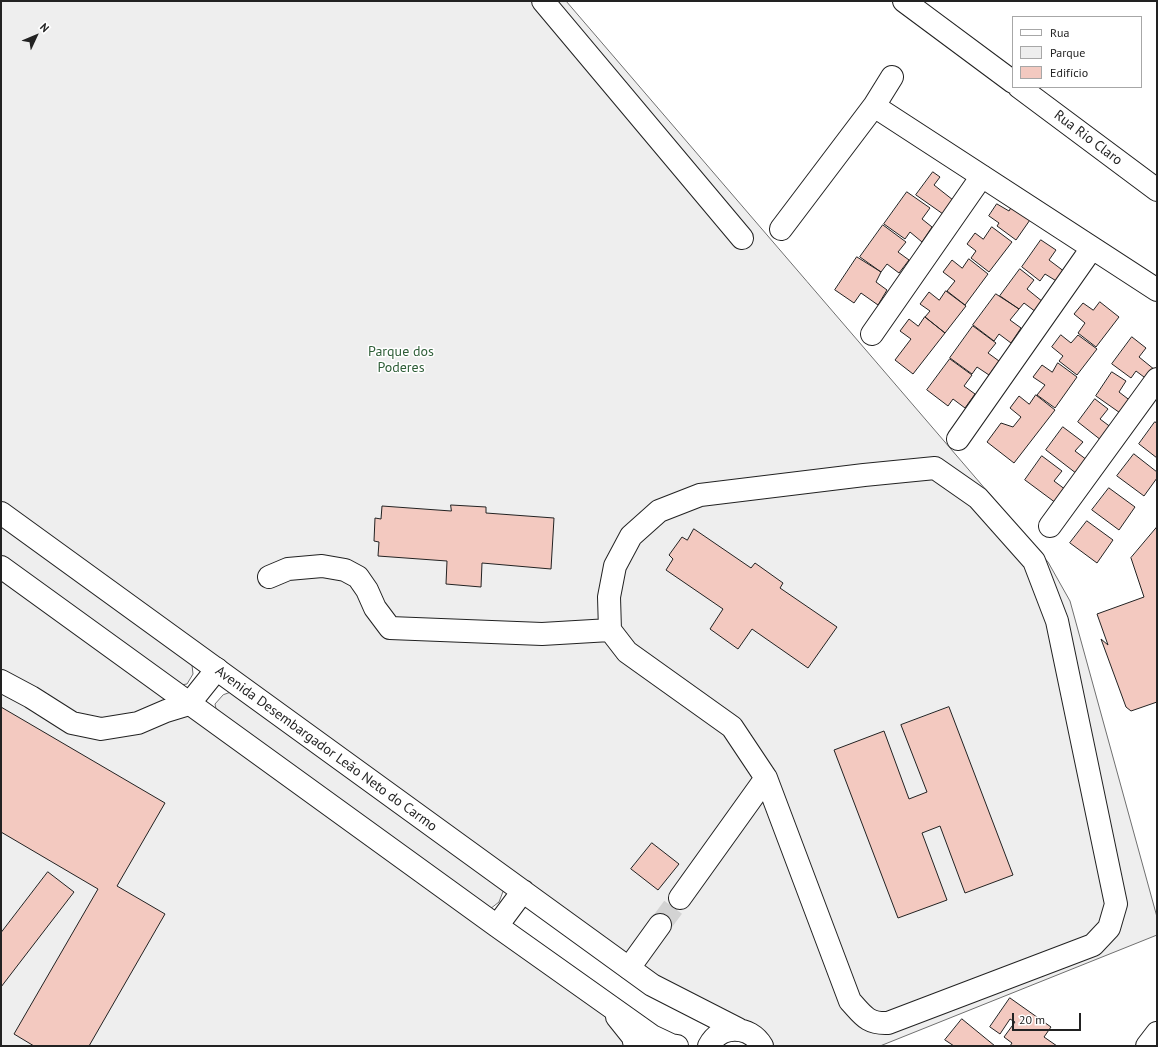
<!DOCTYPE html>
<html>
<head>
<meta charset="utf-8">
<style>
	body { margin:0 }
	#map { position:relative; width:1158px; height:1047px; overflow:hidden; background:#fff; font-family:"PT Sans",sans-serif }
	canvas { display:block }
	.frame { position:absolute; inset:0; border:2px solid #222; pointer-events:none }
	.legend { position:absolute; left:1012px; top:16px; width:130px; height:72px; box-sizing:border-box; background:#fff; border:1px solid #a7a7a7; margin:0; padding:5px 7px; list-style:none; font-size:12px; color:#222 }
	.legend li { display:flex; align-items:center; gap:8px; height:20px }
	.legend b { width:20px; border:1px solid #a7a7a7 }
	.north { position:absolute; left:16px; top:16px; width:40px; height:40px; -webkit-text-stroke:3px #fff; paint-order:stroke; rotate:46deg; font-size:11px; font-weight:700; line-height:16px; text-align:center; color:#222 }
	.north::after { content:''; display:block; margin:auto; width:14px; height:18px; background:#222; clip-path:polygon(50% 0,100% 100%,50% 72%,0 100%) }
	.scale { position:absolute; left:1012px; top:1013px; width:69px; height:18px; box-sizing:border-box; border:2px solid #222; border-top:0; padding-left:5px; font-size:12px; line-height:14px; white-space:nowrap; color:#222; -webkit-text-stroke:3px #fff; paint-order:stroke }
</style>
</head>
<body>
<div id="map">
<canvas width="1158" height="1047"></canvas>
<div class="frame"></div>
<ul class="legend">
<li><b style="height:5px;background:#fff"></b>Rua</li>
<li><b style="height:11px;background:#eee"></b>Parque</li>
<li><b style="height:11px;background:#f3c9c0"></b>Edifício</li>
</ul>
<div class="north">N</div>
<div class="scale">20 m</div>
</div>
<script>
const ctx = document.querySelector('canvas').getContext('2d');
ctx.lineJoin = 'round';
function paint(path, color) {
  ctx.fillStyle = color;
  ctx.fill(path, 'evenodd');
}
function trace(path, color, width, dash) {
  ctx.strokeStyle = color;
  ctx.lineWidth = width;
  ctx.lineCap = dash ? 'butt' : 'round';
  ctx.setLineDash(dash || []);
  ctx.stroke(path);
}
function drawText(font, color, halo, rows, align = 'center') {
  ctx.font = font + ' "PT Sans",sans-serif';
  ctx.lineWidth = 3;
  ctx.setLineDash([]);
  ctx.textBaseline = 'middle';
  ctx.strokeStyle = halo;
  ctx.fillStyle = color;
  for (const [text, x, y, turn = 0] of rows) {
    ctx.save();
    ctx.translate(x, y);
    ctx.rotate((+turn || 0) * Math.PI / 180);
    ctx.textAlign = isNaN(turn) ? turn : align;
    if (halo) ctx.strokeText(text, 0, 0);
    ctx.fillText(text, 0, 0);
    ctx.restore();
  }
}
const green = new Path2D(`
	M1 1H566L1048 562 1070 601 1157 917V935L880 1046H762L652 985 1 513Z
	M1 521 192 665 193 674 187 684 175 686 1 561Z
	M1 567 606 1002 635 1046H1Z
	M232 692 504 889 499 902 490 909 217 713 215 704 223 695Z`);
const building = new Path2D(`
	M933 172 940 177 934 185 953 200 943 214 916 195Z
	M907 192 930 208 922 219 932 227 922 242 910 232 905 239 884 224Z
	M997 204 1009 211 1013 204 1032 217 1016 240 997 226 999 223 989 216Z
	M883 225 906 242 898 252 909 260 899 273 887 264 881 272 860 257Z
	M992 227 1012 242 989 272 971 258 976 251 967 244 975 233 983 239Z
	M1041 240 1056 250 1049 260 1065 272 1058 282 1045 274 1040 281 1022 267Z
	M857 257 881 272 876 282 887 290 878 305 861 293 854 303 835 290Z
	M969 259 988 274 965 305 947 291 955 281 943 272 952 260 962 268Z
	M1020 269 1034 280 1027 289 1043 302 1036 312 1024 303 1019 309 1000 296Z
	M946 291 966 306 945 333 925 317 930 311 920 304 929 292 939 300Z
	M996 294 1019 309 1010 320 1021 328 1011 343 999 334 994 341 973 325Z
	M1100 302 1119 317 1096 347 1078 333 1085 323 1074 314 1083 303 1093 310Z
	M925 317 945 333 913 374 895 360 911 339 900 331 909 319 918 326Z
	M973 326 996 343 988 353 999 361 989 375 977 367 972 374 950 358Z
	M1061 335 1071 343 1078 335 1097 349 1077 375 1059 361 1063 356 1052 347Z
	M1132 337 1146 348 1139 357 1155 370 1148 380 1136 371 1131 378 1112 364Z
	M950 359 972 375 964 386 975 394 965 408 953 399 948 406 927 390Z
	M1058 363 1077 377 1055 408 1037 395 1045 385 1033 377 1042 365 1052 372Z
	M1112 372 1126 381 1119 392 1132 402 1123 415 1096 396Z
	M1036 395 1055 410 1014 463 987 442 1001 423 1013 427 1021 417 1010 408 1019 396 1029 404Z
	M1095 399 1108 409 1100 419 1116 431 1106 444 1078 422Z
	M1155 422 1157 423V458L1139 444Z
	M1063 427 1083 442 1075 451 1091 463 1081 477 1046 450Z
	M1134 454 1157 472V478L1144 496 1117 476Z
	M1042 456 1062 471 1054 481 1070 493 1060 506 1025 480Z
	M1109 488 1135 507 1119 530 1092 510Z
	M451 505 486 507V513L554 518 551 569 482 563 481 587 446 584 447 561 378 556 379 542 374 541 375 518 381 519 382 506 451 511Z
	M1087 521 1113 540 1097 563 1070 543Z
	M1157 527V702L1131 711 1126 707 1101 639 1108 645 1097 614 1144 597 1131 558Z
	M694 529 751 568 755 563 783 583 780 588 837 627 808 668 752 629 738 649 710 629 723 609 666 570 673 559 669 555 682 537 687 540Z
	M1 707 165 803 117 886 165 914 89 1046H34L14 1034 98 889 1 832Z
	M949 707 1013 875 965 893 940 826 922 833 947 900 898 918 834 750 884 731 909 799 927 792 901 725Z
	M652 843 679 864 658 890 631 869Z
	M48 872 74 892 1 987V933Z
	M1010 998 1051 1027 1044 1037 1057 1046H1010L1012 1043 1004 1037 1015 1022 1010 1019 1000 1034 990 1027Z
	M962 1019 995 1046H954L945 1040Z`);
const minorTunnel = new Path2D(`
	M660 925 680 898`);
const minor = new Path2D(`
	M543 1 742 238
	M904 1 1013 82
	M1019 87 1157 190
	M874 106 892 77
	M781 229 874 106 1157 290
	M872 334 982 176
	M958 439 1092 248
	M935 468 978 498 1034 561 1057 621 1116 904 1109 928 1093 945 888 1023C867 1024 863 1015 850 1001L766 778 732 727 627 652 610 630 609 597 615 566 631 536 659 511 700 495 864 475Z
	M1050 526 1157 379
	M269 577 288 569 322 566 345 570 358 577 367 590 375 608 390 628 542 634 610 630
	M1 681 31 697 72 723 101 729 138 723 166 711 189 704 217 669
	M680 898 766 778
	M629 968 660 925
	M1147 1046 1157 1033`);
const major = new Path2D(`
	M1 513 652 985 738 1029
	M1 567 497 926 652 1036 671 1045 677 1046
	M497 926 523 891
	M617 1017 633 1037 635 1046
	M709 1046C720 1024 750 1025 762 1046`);
const streetNames = [
	["Rua Rio Claro",1088,138,37],
	["Avenida Desembargador Leão Neto do Carmo",326,749,36]
];
const parkNames = [
	["Parque dos",401,352],
	["Poderes",401,368]
];
paint(green, '#eee');
trace(green, '#6f6f6f', 1);
paint(building, '#f3c9c0');
trace(building, '#222', 1);
trace(minorTunnel, '#d3d3d3', 22, [22, 11]);
trace(minor, '#222', 24);
trace(major, '#222', 24);
trace(minor, '#fff', 22);
trace(major, '#fff', 22);
drawText('14px', '#222', '#fff', streetNames);
drawText('14px', '#2f5e38', '#fff', parkNames);
</script>
</body>
</html>
